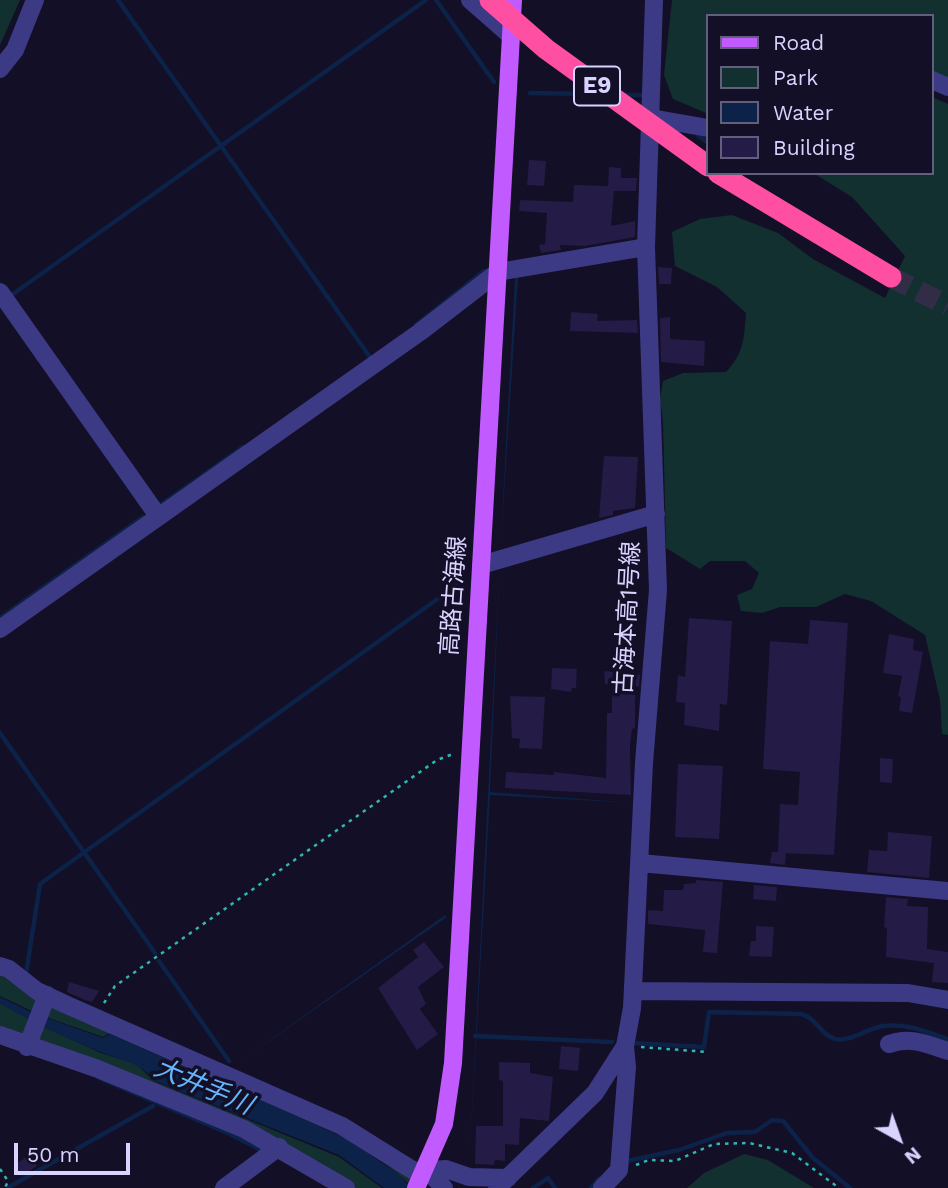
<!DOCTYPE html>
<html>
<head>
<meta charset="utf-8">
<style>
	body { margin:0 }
	#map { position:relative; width:948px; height:1188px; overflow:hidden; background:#130f26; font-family:"Work Sans",sans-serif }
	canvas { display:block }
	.legend { position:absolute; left:706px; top:14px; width:228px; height:161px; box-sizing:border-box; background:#130f26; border:2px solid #625e7d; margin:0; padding:9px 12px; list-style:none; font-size:21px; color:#d9d4ff }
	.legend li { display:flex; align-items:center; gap:14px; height:35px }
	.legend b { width:35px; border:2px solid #625e7d }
	.north { position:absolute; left:864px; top:1104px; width:70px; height:70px; -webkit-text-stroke:5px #130f26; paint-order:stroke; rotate:140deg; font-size:19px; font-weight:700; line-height:28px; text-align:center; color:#d9d4ff }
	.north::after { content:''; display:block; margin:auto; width:24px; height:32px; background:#d9d4ff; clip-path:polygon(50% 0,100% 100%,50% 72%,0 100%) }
	.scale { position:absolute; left:14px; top:1143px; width:116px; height:32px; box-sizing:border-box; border:4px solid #d9d4ff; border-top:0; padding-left:9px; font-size:21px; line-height:24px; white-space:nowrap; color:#d9d4ff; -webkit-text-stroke:5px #130f26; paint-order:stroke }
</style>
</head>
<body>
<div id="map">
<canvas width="948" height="1188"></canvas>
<ul class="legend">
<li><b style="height:9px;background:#c25bff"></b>Road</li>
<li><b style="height:19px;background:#12302f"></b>Park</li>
<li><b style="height:19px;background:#0c2248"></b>Water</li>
<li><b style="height:19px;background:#241b47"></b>Building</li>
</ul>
<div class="north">N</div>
<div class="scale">50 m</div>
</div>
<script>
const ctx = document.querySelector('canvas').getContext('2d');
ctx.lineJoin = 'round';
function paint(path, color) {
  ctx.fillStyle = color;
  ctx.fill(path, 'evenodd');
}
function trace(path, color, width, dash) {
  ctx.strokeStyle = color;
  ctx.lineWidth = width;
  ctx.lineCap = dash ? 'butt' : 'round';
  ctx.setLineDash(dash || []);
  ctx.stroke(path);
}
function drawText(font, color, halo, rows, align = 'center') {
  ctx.font = font + ' "Work Sans","Noto Sans JP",sans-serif';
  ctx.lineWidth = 7;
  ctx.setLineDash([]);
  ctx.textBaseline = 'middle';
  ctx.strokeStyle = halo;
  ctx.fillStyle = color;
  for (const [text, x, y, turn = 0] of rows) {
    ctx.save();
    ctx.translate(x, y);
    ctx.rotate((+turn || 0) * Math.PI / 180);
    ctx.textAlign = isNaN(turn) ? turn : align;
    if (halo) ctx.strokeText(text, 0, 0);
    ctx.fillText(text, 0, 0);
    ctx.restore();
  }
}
const green = new Path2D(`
	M0 0H20L0 45Z
	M672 0H948V79L932 73V16H708L706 113 673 99 664 75Z
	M932 97 948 104V735L942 734 940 700 925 635 871 601 845 594 816 607H780L762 613 741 611 737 595 752 589 759 573 745 561H710L700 569 666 548 663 422 660 399 663 381 683 373 726 372C744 353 744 338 746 313L717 287 675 266 672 232 700 219 732 215 778 233 813 259 885 298 905 256 852 197 813 173H932Z
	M0 970 36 995V1013L0 996Z
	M48 1001 336 1125 413 1175 409 1184 373 1153 350 1138 110 1033 103 1037 40 1015Z
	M0 1003 34 1022 25 1040 0 1031Z
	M38 1024 101 1053 136 1064 154 1081 339 1157 382 1188H352L266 1131 33 1044Z
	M744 1154 768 1160 814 1188H687L704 1173Z`);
const water = new Path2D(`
	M515 278H518L500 556Z
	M500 560 490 792 635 803 490 795 469 1166Z
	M445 915 447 917 232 1067Z
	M0 997 33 1013 103 1038 110 1034 225 1085 227 1083 349 1140 397 1173 411 1188H384L339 1155 155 1081C139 1061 120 1060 98 1051 65 1037 31 1022 0 1003Z
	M97 1075 233 1133 236 1139 96 1079Z`);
const stream = new Path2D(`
	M118 0 370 357
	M436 0 494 82
	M530 93 594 94
	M624 95H641
	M698 135 708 143
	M13 294 426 0
	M416 325 484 271
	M162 504 243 447
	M0 618 143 517
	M0 733 155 953
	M159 961 229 1061
	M26 974 40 884 464 580
	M475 1036 612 1042
	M634 1043 704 1047 709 1012 801 1014C817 1018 820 1035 835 1039 851 1042 868 1028 883 1026 905 1023 927 1032 948 1039
	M232 1135 263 1151
	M627 1161 679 1150 727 1133 755 1132 772 1120 783 1121 813 1158 850 1188
	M9 1187 153 1106
	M533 1188 548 1178 555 1188
	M591 1188 599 1179`);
const building = new Path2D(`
	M529 160 546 161 544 186 527 185Z
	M609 167 621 168V178H637L636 191H614L611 226 635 221V237L585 246 560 245 561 250 541 253 539 245 545 244 547 213 519 211 520 200 573 202 574 185 608 186Z
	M658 267 672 268 671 284H659Z
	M571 312 598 314 597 321 637 320 638 333 570 331Z
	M670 317V339L705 341 704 366 661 362 660 318Z
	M604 456 638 457 635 508 613 511V515L599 518Z
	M689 618 732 621 727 705 720 704 719 731 684 725 685 703 676 702 678 675 685 677Z
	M810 620 848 623 834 855 781 853H786L785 865 770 863 772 852H778L780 804 798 805 800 772 763 769 770 641 808 644Z
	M889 634 914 639 913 650 923 652 912 713 899 711 901 697 898 696 902 676 883 673Z
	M552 668 577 669 576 688H572L571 692 551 689Z
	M604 671 640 675 639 687 635 686V728L632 729 630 746 631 795 505 788 506 772 554 775V772L606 778 607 713H612V685L605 684Z
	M510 696 545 697 542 749 519 748 520 739 512 738Z
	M880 758 893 759 892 783 880 782Z
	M678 764 723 766 719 839 675 837Z
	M888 832 932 836 929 878 867 872 869 850 887 851Z
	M696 880 723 882 717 953 703 952 705 930 648 924V910L663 911 664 890H683L684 884 696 883Z
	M754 885 777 887 776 901 753 899Z
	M886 897 908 899 907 906 928 907 927 949 948 952V983L932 982 934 963 886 957 887 928 884 927Z
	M756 926 774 927 772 957 749 956 751 941H756Z
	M424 942 444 967 418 987 426 1004 420 1009 438 1034 417 1050 378 988 418 957 413 950Z
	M69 982 99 991 92 1002 85 1000 67 992Z
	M561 1046 580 1048 578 1071 559 1069Z
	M499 1062 530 1063V1073L553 1077 549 1121 520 1118 519 1145 505 1144V1161L495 1160 494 1165 475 1164 476 1126H503V1081L499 1080Z
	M30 1155 37 1166 22 1176 14 1165Z`);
const highwayTunnel = new Path2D(`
	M891 277 948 306`);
const path = new Path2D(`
	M104 1003 115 986 437 760 453 754
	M641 1047 707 1052
	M636 1165 649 1160 675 1161 714 1144 749 1143 792 1153 839 1188
	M0 1169 8 1181 5 1188`);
const minor = new Path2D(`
	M470 0 511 36
	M0 69 15 50 35 0
	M932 80 948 87
	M651 118 708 128
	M0 292 158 516
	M481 565 656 514
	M0 629 420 332 498 272 646 247
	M640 863 948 891
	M0 966 9 969 37 991 67 1005 342 1126 414 1171 446 1169 469 1177 508 1178
	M633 991 908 993 948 1000
	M0 1035 98 1069 244 1129 346 1188
	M889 1044C910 1036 927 1044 948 1051
	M27 1047 47 995
	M426 1169 444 1188
	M224 1188 279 1147
	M497 1188 595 1093 625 1046 632 1008 644 763 658 590 646 247 654 0
	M602 1188 619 1170 627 1067 625 1046`);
const major = new Path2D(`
	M416 1188 444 1124 453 1063 513 0`);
const highway = new Path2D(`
	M718 173 891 277`);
const highwayBridge = new Path2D(`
	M490 0 546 49 708 166`);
const shields = [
	[597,86,46]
];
const shieldNames = [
	["E9",597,86]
];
const streetNames = [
	["高路古海線",454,596,-86],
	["古海本高1号線",628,618,-87]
];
const waterNames = [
	["大井手川",203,1087,23]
];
paint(green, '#12302f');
paint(water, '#0c2248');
trace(stream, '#0c2248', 4.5);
paint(building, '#241b47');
trace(highwayTunnel, '#312d47', 21, [21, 10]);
trace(path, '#2fb8b0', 2.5, [3.5, 5]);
trace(minor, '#3d3a85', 18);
trace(major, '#c25bff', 18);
trace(highway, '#ff4fa3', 21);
trace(highwayBridge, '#ff4fa3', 21);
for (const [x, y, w] of shields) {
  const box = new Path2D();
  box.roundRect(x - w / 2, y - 19.5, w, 39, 5);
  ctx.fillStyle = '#130f26';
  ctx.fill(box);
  trace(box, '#d9d4ff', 2);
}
drawText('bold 23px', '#d9d4ff', null, shieldNames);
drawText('24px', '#d9d4ff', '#130f26', streetNames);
drawText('italic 26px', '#62b6ff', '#130f26', waterNames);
</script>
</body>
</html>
